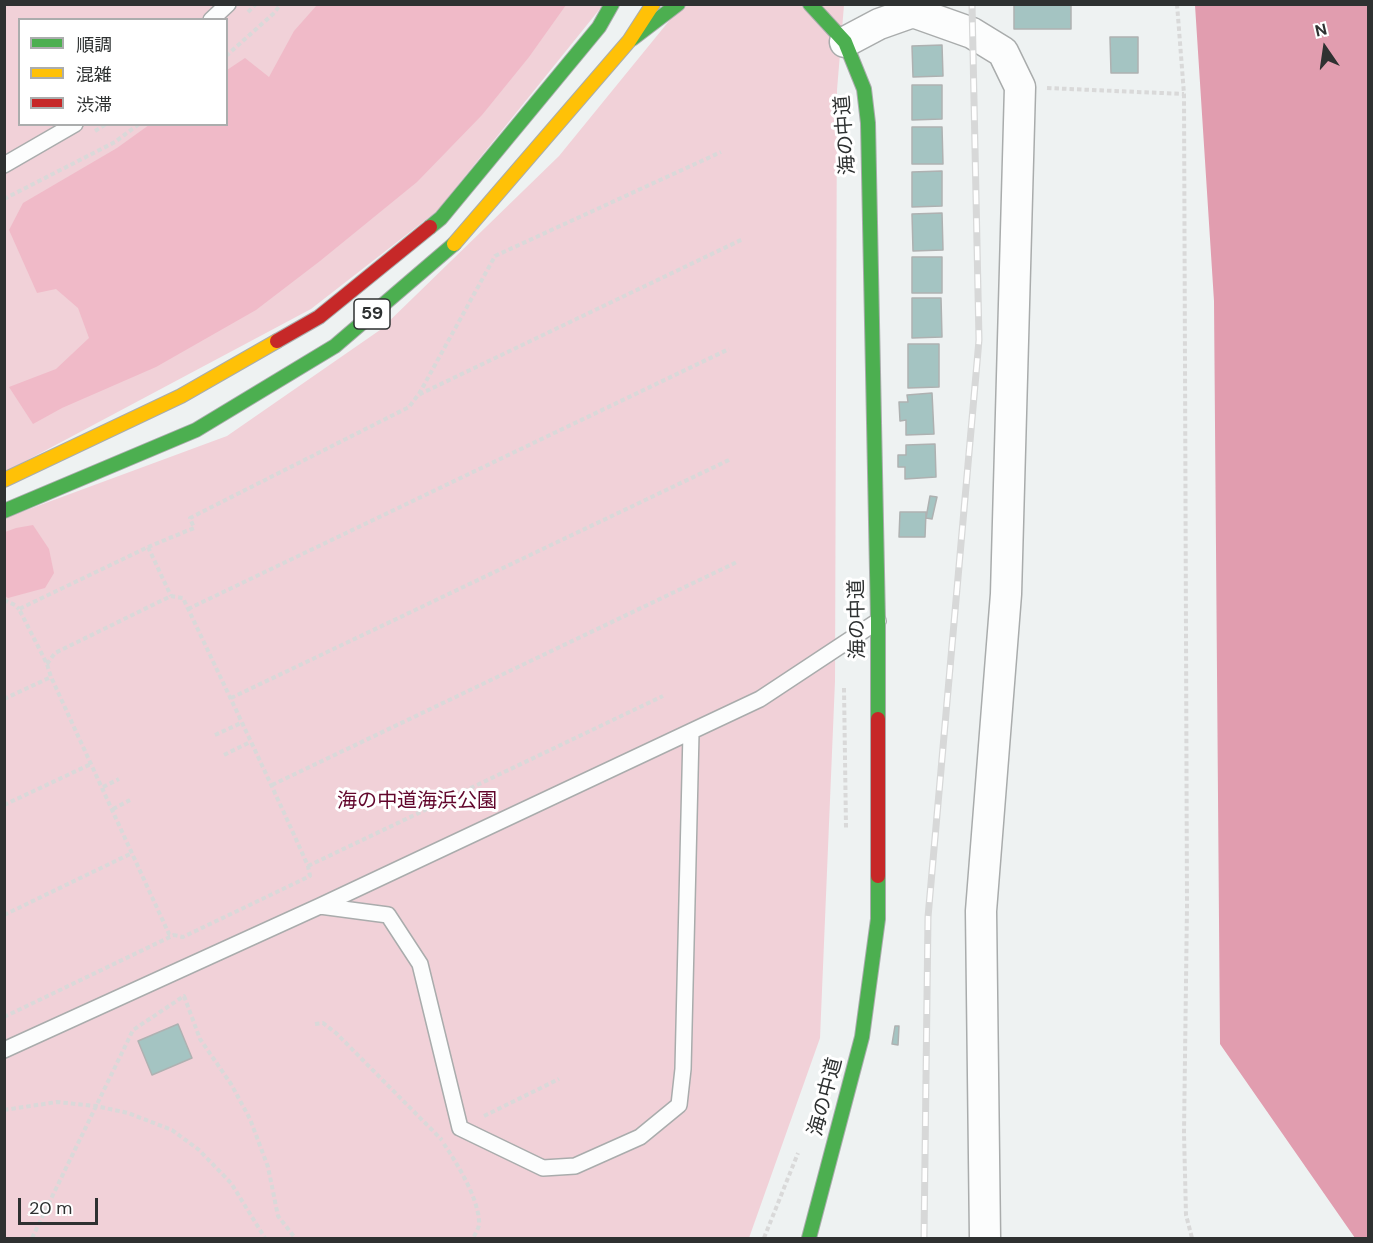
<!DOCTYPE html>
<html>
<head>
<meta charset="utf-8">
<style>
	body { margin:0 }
	#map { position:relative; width:1373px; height:1243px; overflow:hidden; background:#eef2f2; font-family:"DM Sans","Noto Sans JP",sans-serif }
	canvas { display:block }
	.frame { position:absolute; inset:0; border:6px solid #2e3131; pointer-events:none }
	.legend { position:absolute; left:18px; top:18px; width:210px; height:108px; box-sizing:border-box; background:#fff; border:2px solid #abadad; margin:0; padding:8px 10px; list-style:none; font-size:18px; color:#2e3131 }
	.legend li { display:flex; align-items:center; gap:12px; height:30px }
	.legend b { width:30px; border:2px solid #abadad }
	.north { position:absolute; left:1295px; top:18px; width:60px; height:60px; -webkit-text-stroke:4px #fff; paint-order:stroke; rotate:347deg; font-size:16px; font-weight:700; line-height:24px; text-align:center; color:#2e3131 }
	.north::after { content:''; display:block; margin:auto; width:21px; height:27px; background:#2e3131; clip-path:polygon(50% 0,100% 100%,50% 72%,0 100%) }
	.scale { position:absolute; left:18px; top:1198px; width:80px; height:27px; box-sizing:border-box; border:3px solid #2e3131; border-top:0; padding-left:8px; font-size:18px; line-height:21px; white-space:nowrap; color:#2e3131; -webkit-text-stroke:4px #fff; paint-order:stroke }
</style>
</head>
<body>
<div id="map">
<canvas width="1373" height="1243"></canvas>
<div class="frame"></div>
<ul class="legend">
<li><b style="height:8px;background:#4caf50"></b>順調</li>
<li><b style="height:8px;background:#ffc107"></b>混雑</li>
<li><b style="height:8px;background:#c62828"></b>渋滞</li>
</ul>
<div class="north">N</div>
<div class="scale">20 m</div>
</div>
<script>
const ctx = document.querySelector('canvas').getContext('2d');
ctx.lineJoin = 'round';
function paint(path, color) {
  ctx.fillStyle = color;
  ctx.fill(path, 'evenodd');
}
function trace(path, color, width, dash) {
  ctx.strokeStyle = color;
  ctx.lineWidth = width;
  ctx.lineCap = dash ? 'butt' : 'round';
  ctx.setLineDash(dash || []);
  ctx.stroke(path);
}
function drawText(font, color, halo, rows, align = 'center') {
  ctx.font = font + ' "DM Sans","Noto Sans JP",sans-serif';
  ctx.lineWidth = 6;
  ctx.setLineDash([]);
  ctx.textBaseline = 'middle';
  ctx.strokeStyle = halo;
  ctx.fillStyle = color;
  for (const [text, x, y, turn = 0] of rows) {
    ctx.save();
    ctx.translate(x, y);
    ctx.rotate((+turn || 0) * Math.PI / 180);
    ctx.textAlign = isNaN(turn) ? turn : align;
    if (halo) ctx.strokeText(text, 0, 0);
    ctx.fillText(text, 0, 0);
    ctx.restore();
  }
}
const green = new Path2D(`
	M5 5H603L437 211 311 309 5 472ZM20 20H226V124H20Z
	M682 5H844L837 90 835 681 820 1038 749 1238H5V518L227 436 380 330 559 156Z`);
const forest = new Path2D(`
	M317 5H566L529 57 482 115 417 182 320 261 256 310 156 367 62 408 33 424 9 387 56 369 89 338 78 308 56 289 37 293 9 230 23 203 117 148 149 125 226 124 227 70 245 58 269 77 294 31Z
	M33 525 49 549 54 573 45 588 8 598 5 596V532L16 528Z`);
const water = new Path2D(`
	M1195 5H1368V1238H1355L1220 1044 1214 301Z`);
const building = new Path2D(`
	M1014 4H1071V29H1014Z
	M1110 37H1138V73H1111Z
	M942 45 943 76 913 77 912 46Z
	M912 85H942V119L912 120Z
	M912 127H942L943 164H912Z
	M942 171V206L912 207V172Z
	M942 213 943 250 913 251 912 214Z
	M912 257H942V293H912Z
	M912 298H941L942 337 912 338Z
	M908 344H939V387L908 388Z
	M932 393 934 434 906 435V420L900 421 899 402H908L907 395Z
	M935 444 936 477 905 479V467H898V455H906V445Z
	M930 496 937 497 932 519 926 518Z
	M900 512H926L925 537H899Z
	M178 1024 192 1058 152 1075 138 1041Z
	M895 1026H899L898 1045 892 1044Z`);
const path = new Path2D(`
	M1177 4 1184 94 1187 906 1184 1133 1186 1215 1192 1238
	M248 12 256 4
	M226 56 273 14 281 4
	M1047 88 1184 94
	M95 131 106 124
	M4 199 115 142 139 124
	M419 394 495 256 721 152
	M148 547 194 528 190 518 409 407 418 395 743 239
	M4 600 15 605 19 609
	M188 609 729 349
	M47 664 55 653 171 596 183 598C225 687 268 776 308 866L310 876 183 937 169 934 51 677 47 664 19 609 148 547 171 596
	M844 688 846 828
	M231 698 729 460
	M4 699 51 677
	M215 735 241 723
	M224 755 250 742
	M272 785 737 562
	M103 787 119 779
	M4 805 91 764
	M113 809 130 800
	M308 866 663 696
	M4 915 132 853
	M4 1017 174 935
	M315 1024 323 1023 336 1033 442 1140
	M4 1110 57 1102 96 1106 128 1113 172 1130 199 1150 231 1183 265 1238
	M484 1116 559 1079
	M444 1144C457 1163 478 1198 479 1221 480 1226 476 1233 473 1238
	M32 1238 133 1030 184 996 200 1039 231 1084 250 1119 268 1167 278 1216 295 1238
	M764 1238 798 1153`);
const lane = new Path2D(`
	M211 20 228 4
	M4 165 75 124
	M320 906 388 915 420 964 460 1128 543 1168 575 1166 640 1137 679 1105 683 1069 691 733
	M4 1050 320 906 760 699 878 621`);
const street = new Path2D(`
	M845 42 879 24 913 12 972 33 1003 52 1020 87 1006 594 981 911 985 1238`);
const fast = new Path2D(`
	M810 4 845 42 864 89 868 123 878 621V719
	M632 39 678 4
	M430 227 441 218 599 27 612 4
	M4 511 196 430 335 346 454 244
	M809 1238 862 1037 878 919V876`);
const slow = new Path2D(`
	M454 244 629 41 653 4
	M4 480 181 396 277 341`);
const jam = new Path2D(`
	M277 341 319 317 430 227
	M878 719V876`);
const rail = new Path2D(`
	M924 1238 928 917 979 340 972 4`);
const shields = [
	[372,314,36]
];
const shieldNames = [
	["59",372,314]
];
const streetNames = [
	["海の中道",846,135,-94],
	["海の中道",858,619,-91],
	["海の中道",826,1097,-75]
];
const parkNames = [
	["海の中道海浜公園",417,802]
];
paint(green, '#f1d1d8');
paint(forest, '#f0bac8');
paint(water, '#e19daf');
paint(building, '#a4c4c2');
trace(building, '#aeb1b1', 1.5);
trace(lane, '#a9acac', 18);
trace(street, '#a9acac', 33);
trace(fast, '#a9acac', 16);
trace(slow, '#a9acac', 16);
trace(jam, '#a9acac', 16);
trace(path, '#d9d9d9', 4, [4.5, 3]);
trace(lane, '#fcfdfd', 15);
trace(street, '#fcfdfd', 30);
trace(fast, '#4caf50', 14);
trace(slow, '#ffc107', 14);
trace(jam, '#c62828', 14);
trace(rail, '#d7d8d8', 7);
trace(rail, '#fff', 4.5, [14]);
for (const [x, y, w] of shields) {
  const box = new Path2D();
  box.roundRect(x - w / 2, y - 15, w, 30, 4.5);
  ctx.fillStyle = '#fff';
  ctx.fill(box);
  trace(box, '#2e3131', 1.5);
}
drawText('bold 18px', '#2e3131', null, shieldNames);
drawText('20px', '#2e3131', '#fff', streetNames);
drawText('20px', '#62062c', '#fff', parkNames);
</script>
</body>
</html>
